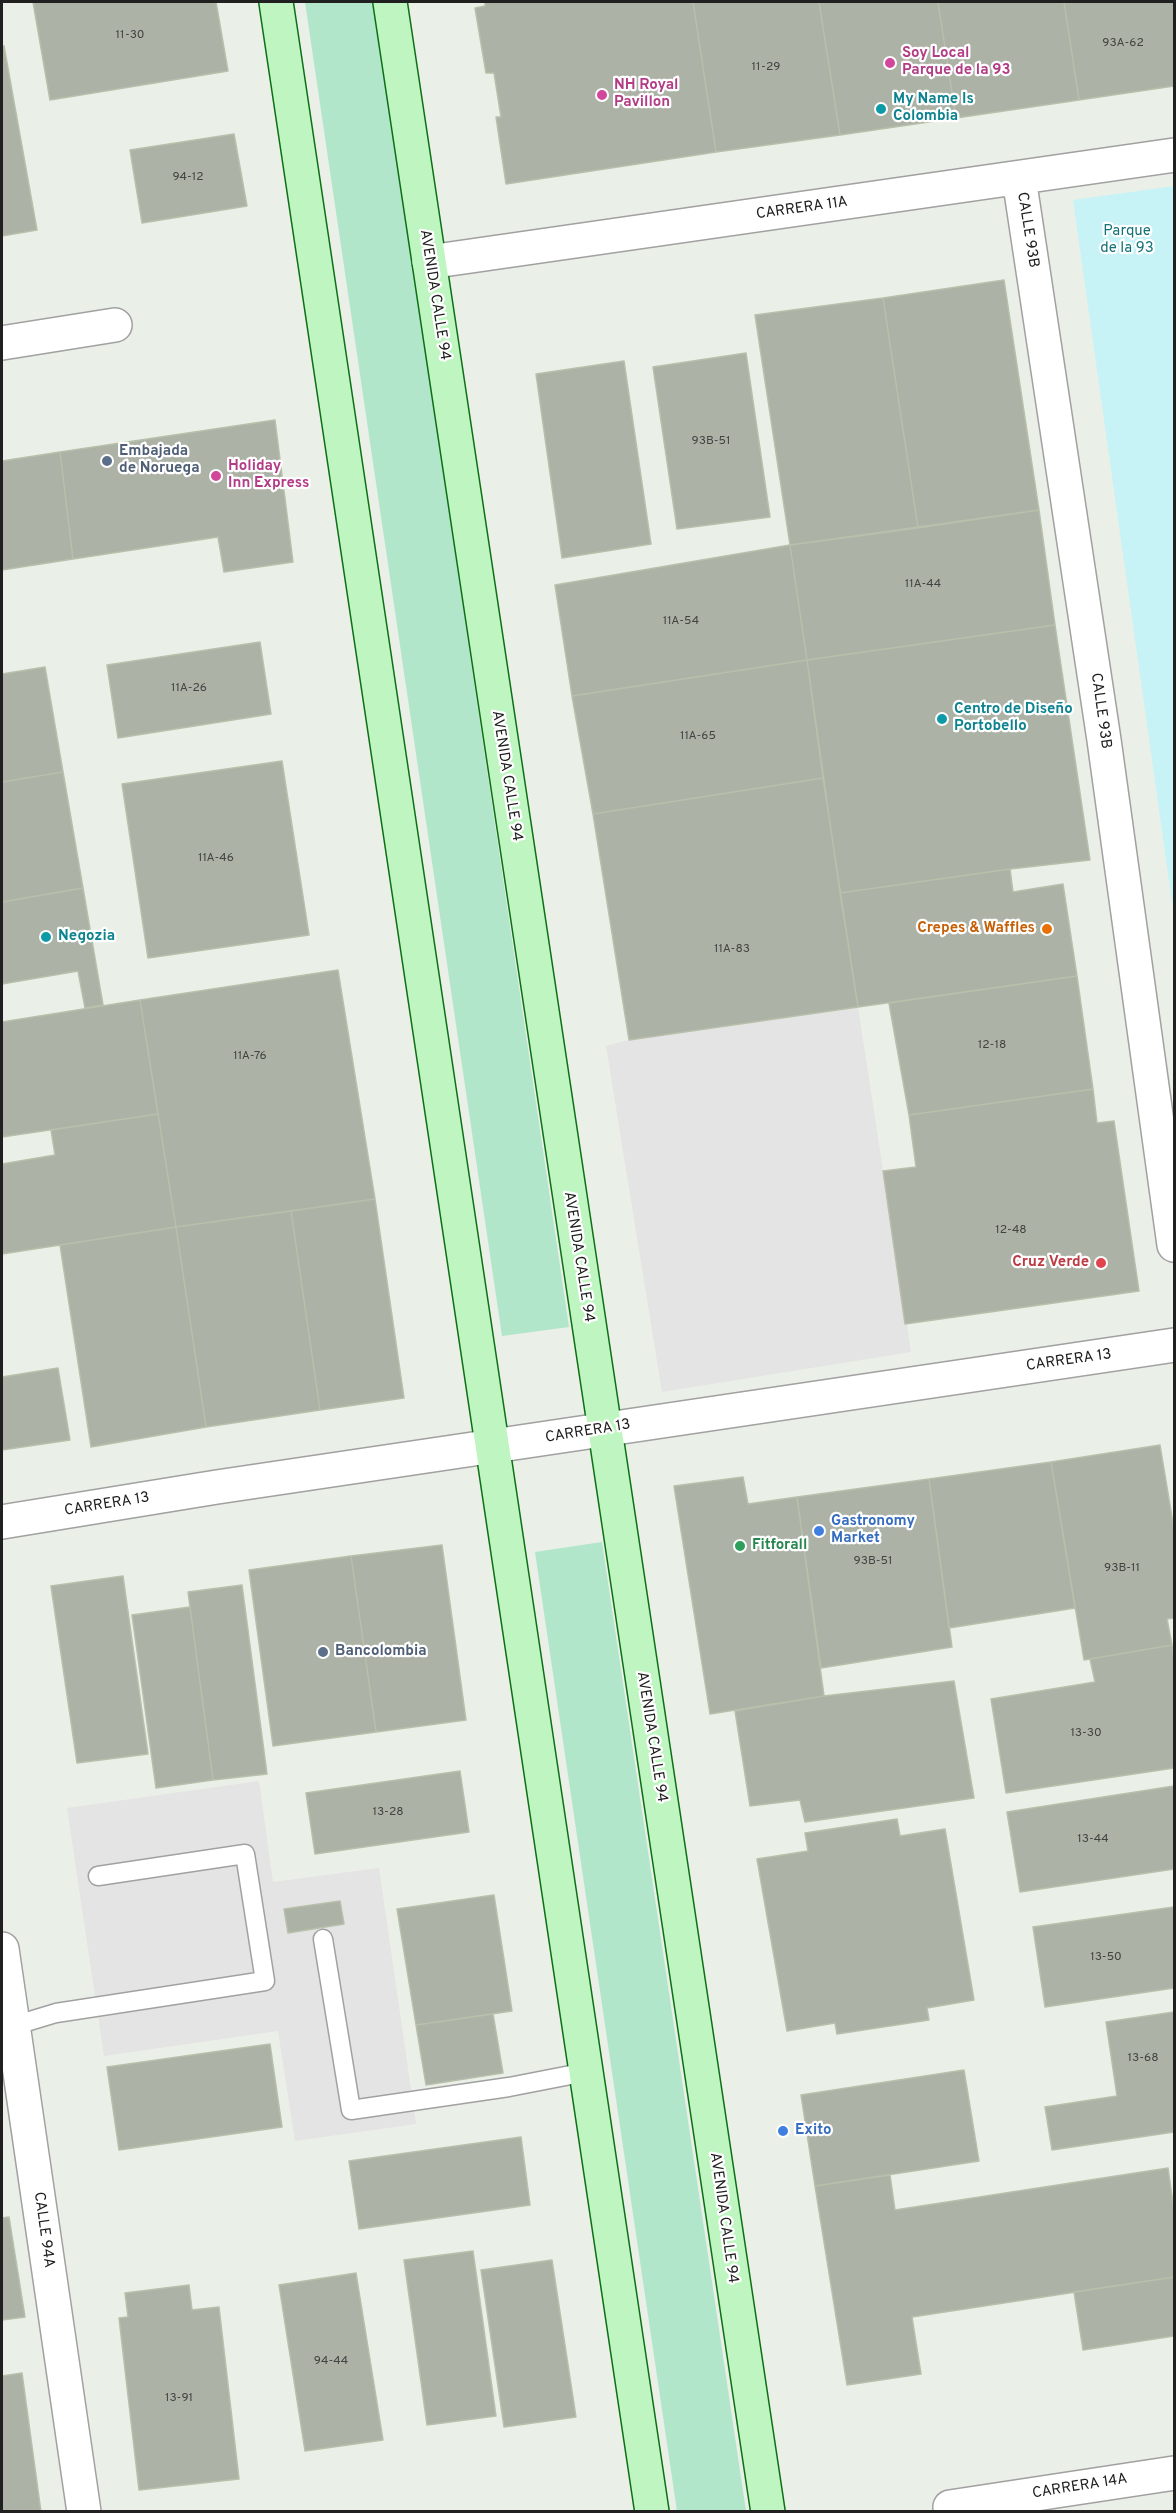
<!DOCTYPE html>
<html>
<head>
<meta charset="utf-8">
<style>
	body { margin:0 }
	#map { position:relative; width:1176px; height:2513px; overflow:hidden; background:#eaefe7; font-family:Overpass,sans-serif }
	canvas { display:block }
	.frame { position:absolute; inset:0; border:3px solid #202020; pointer-events:none }
</style>
</head>
<body>
<div id="map">
<canvas width="1176" height="2513"></canvas>
<div class="frame"></div>
</div>
<script>
const ctx = document.querySelector('canvas').getContext('2d');
ctx.lineJoin = 'round';
function paint(path, color) {
  ctx.fillStyle = color;
  ctx.fill(path, 'evenodd');
}
function trace(path, color, width, dash) {
  ctx.strokeStyle = color;
  ctx.lineWidth = width;
  ctx.lineCap = dash ? 'butt' : 'round';
  ctx.setLineDash(dash || []);
  ctx.stroke(path);
}
function drawText(font, color, halo, rows, align = 'center') {
  ctx.font = font + ' Overpass,sans-serif';
  ctx.lineWidth = 4.5;
  ctx.setLineDash([]);
  ctx.textBaseline = 'middle';
  ctx.strokeStyle = halo;
  ctx.fillStyle = color;
  for (const [text, x, y, turn = 0] of rows) {
    ctx.save();
    ctx.translate(x, y);
    ctx.rotate((+turn || 0) * Math.PI / 180);
    ctx.textAlign = isNaN(turn) ? turn : align;
    if (halo) ctx.strokeText(text, 0, 0);
    ctx.fillText(text, 0, 0);
    ctx.restore();
  }
}
const grass = new Path2D(`
	M305 2H374L569 1327 502 1336Z
	M602 1542 746 2511H677L535 1552Z`);
const park = new Path2D(`
	M1174 186V916L1073 200Z`);
const parking = new Path2D(`
	M858 1007 911 1352 662 1392 606 1046 629 1040Z
	M259 1781 273 1882 379 1868 416 2124 295 2141 278 2031 104 2056 67 1808Z`);
const building = new Path2D(`
	M33 2H216L228 71 50 100Z
	M485 2H693L716 152 506 184 496 117H501L494 73H486L475 8 485 6Z
	M693 2H819L840 135 716 152Z
	M819 2H938L956 118 840 135Z
	M938 2H1064L1079 100 956 118Z
	M1064 2H1174V86L1079 100Z
	M2 46H4L37 230 2 236Z
	M234 134 247 206 142 223 130 150Z
	M1004 280 1039 510 918 528 883 298Z
	M883 298 918 528 790 545 755 315Z
	M746 353 770 517 677 529 653 367Z
	M624 361 651 544 562 558 536 374Z
	M275 420 293 562 224 572 218 537 73 559 60 452Z
	M60 452 73 559 2 570V461Z
	M1039 510 1055 625 807 660 790 545Z
	M790 545 807 660 572 696 555 585Z
	M1055 625 1090 860 1010 869 840 893 807 660Z
	M260 642 271 714 118 738 107 665Z
	M807 660 823 778 593 814 572 696Z
	M45 667 63 772 2 782V674Z
	M282 761 309 935 148 958 122 784Z
	M63 772 83 888 2 902V782Z
	M823 778 858 1007 629 1040 593 814Z
	M1010 869 1013 892 1063 884 1077 976 858 1007 840 893Z
	M83 888 103 1005 85 1008 78 971 2 984V902Z
	M338 970 375 1199 176 1227 140 1000Z
	M1077 976 1093 1089 909 1115 889 1003Z
	M140 1000 158 1114 2 1137V1022Z
	M1093 1089 1097 1123 1114 1121 1139 1291 905 1324 883 1171 916 1167 909 1115Z
	M158 1114 176 1227 2 1254V1164L55 1155 51 1130Z
	M375 1199 404 1398 320 1410 291 1211Z
	M291 1211 320 1410 206 1427 176 1227Z
	M176 1227 206 1427 91 1447 60 1245Z
	M58 1368 70 1440 2 1450V1377Z
	M1160 1445 1174 1529V1618L1167 1619 1172 1645 1084 1660 1051 1462Z
	M1051 1462 1075 1608 949 1628 929 1479Z
	M743 1477 748 1504 797 1497 824 1696 710 1714 674 1486Z
	M929 1479 952 1647 821 1668 797 1497Z
	M442 1545 466 1720 376 1732 351 1556Z
	M351 1556 376 1732 273 1746 249 1570Z
	M123 1576 148 1754 77 1763 51 1586Z
	M242 1585 267 1774 213 1780 188 1592Z
	M190 1607 213 1780 156 1788 132 1615Z
	M1172 1645 1174 1659V1768L1006 1793 991 1699 1095 1682 1090 1659Z
	M954 1681 974 1798 805 1822 800 1800 750 1806 735 1711 824 1696Z
	M460 1771 469 1832 315 1854 306 1793Z
	M1174 1786V1869L1020 1892 1007 1812Z
	M897 1819 900 1836 945 1829 974 2000 927 2008 929 2020 837 2034 835 2023 787 2031 757 1859 808 1851 805 1833Z
	M494 1895 512 2011 416 2025 397 1909Z
	M340 1901 344 1924 288 1933 284 1909Z
	M1174 1907V1988L1045 2007 1033 1927Z
	M1174 2012V2132L1052 2150 1045 2107 1117 2096 1106 2022Z
	M493 2014 503 2073 426 2085 416 2025Z
	M270 2044 282 2127 119 2150 107 2067Z
	M964 2070 979 2161 815 2186 801 2095Z
	M521 2137 530 2205 359 2229 349 2161Z
	M1168 2168 1174 2210V2277L912 2317 921 2374 847 2385 815 2186 890 2175 895 2210Z
	M9 2217 25 2317 2 2320V2218Z
	M473 2251 496 2416 427 2425 404 2260Z
	M552 2260 576 2417 504 2427 481 2270Z
	M356 2273 383 2440 305 2451 279 2285Z
	M1174 2277V2336L1083 2350 1074 2292Z
	M189 2285 192 2310 219 2307 239 2479 139 2490 119 2318 128 2317 125 2293Z
	M22 2373 41 2512H2V2376Z`);
const service = new Path2D(`
	M323 1939 351 2110 509 2087 586 2072
	M13 2026 56 2013 265 1981 245 1854 98 1876`);
const minor = new Path2D(`
	M1019 178 1104 740 1174 1245
	M429 262 1174 155
	M2 343 115 325
	M2 1522 217 1487 1174 1345
	M2 1949 84 2512
	M950 2507 1174 2473`);
const secondary = new Path2D(`
	M276 2 652 2512
	M390 2 768 2512`);
const markers = [
	[890,63,6,"#d1479c"],
	[602,95,6,"#d1479c"],
	[881,109,6,"#0f9aa8"],
	[107,461,6,"#5c6f8a"],
	[216,476,6,"#d1479c"],
	[942,719,6,"#0f9aa8"],
	[1047,929,6,"#e8710a"],
	[46,937,6,"#0f9aa8"],
	[1101,1263,6,"#e0444e"],
	[819,1531,6,"#3f7fe0"],
	[740,1546,6,"#2e9e5b"],
	[323,1652,6,"#5c6f8a"],
	[783,2131,6,"#3f7fe0"]
];
const numberNames = [
	["11-30",130,36],
	["93A-62",1123,44],
	["11-29",766,68],
	["94-12",188,178],
	["93B-51",711,442],
	["11A-44",923,585],
	["11A-54",681,622],
	["11A-26",189,689],
	["11A-65",698,737],
	["11A-46",216,859],
	["11A-83",732,950],
	["12-18",992,1046],
	["11A-76",250,1057],
	["12-48",1011,1231],
	["93B-51",873,1562],
	["93B-11",1122,1569],
	["13-30",1086,1734],
	["13-28",388,1813],
	["13-44",1093,1840],
	["13-50",1106,1958],
	["13-68",1143,2059],
	["94-44",331,2362],
	["13-91",179,2399]
];
const hotelNames = [
	["Soy Local",902,54],
	["Parque de la 93",902,71],
	["NH Royal",614,86],
	["Pavillon",614,103],
	["Holiday",228,467],
	["Inn Express",228,484]
];
const cultureNames = [
	["My Name Is",893,100],
	["Colombia",893,117],
	["Centro de Diseño",954,710],
	["Portobello",954,727],
	["Negozia",58,937]
];
const streetNames = [
	["CARRERA 11A",802,209,-8],
	["CALLE 93B",1027,230,81],
	["AVENIDA CALLE 94",434,295,81],
	["CALLE 93B",1100,711,82],
	["AVENIDA CALLE 94",506,776,81],
	["AVENIDA CALLE 94",578,1257,81],
	["CARRERA 13",1069,1361,-8],
	["CARRERA 13",588,1432,-9],
	["CARRERA 13",107,1505,-9],
	["AVENIDA CALLE 94",651,1737,81],
	["AVENIDA CALLE 94",723,2218,82],
	["CALLE 94A",43,2230,82],
	["CARRERA 14A",1080,2487,-9]
];
const parkNames = [
	["Parque",1127,232],
	["de la 93",1127,249]
];
const serviceNames = [
	["Embajada",119,452],
	["de Noruega",119,469],
	["Bancolombia",335,1652]
];
const foodNames = [
	["Crepes & Waffles",1035,929]
];
const healthNames = [
	["Cruz Verde",1089,1263]
];
const shopNames = [
	["Gastronomy",831,1522],
	["Market",831,1539],
	["Exito",795,2131]
];
const leisureNames = [
	["Fitforall",752,1546]
];
paint(grass, '#b1e6ca');
paint(park, '#c7f3f6');
paint(parking, '#e4e4e4');
paint(building, '#adb2a6');
trace(building, '#b7c0aa', 1.5);
trace(service, '#a1a1a1', 21);
trace(minor, '#a1a1a1', 36);
trace(secondary, '#0d7015', 36);
trace(service, '#fff', 18);
trace(minor, '#fff', 33);
trace(secondary, '#bff5c0', 33);
for (const [x, y, r, color] of markers) {
  const dot = new Path2D();
  dot.arc(x, y, r, 0, 2 * Math.PI);
  ctx.fillStyle = color;
  ctx.fill(dot);
  trace(dot, '#fff', 2);
}
drawText('12px', '#434442', null, numberNames);
drawText('bold 15px', '#b23c85', '#fff', hotelNames, 'left');
drawText('bold 15px', '#0d838f', '#fff', cultureNames, 'left');
drawText('15px', '#202020', '#fff', streetNames);
drawText('15px', '#147277', '#fff', parkNames);
drawText('bold 15px', '#4e5e75', '#fff', serviceNames, 'left');
drawText('bold 15px', '#c56008', '#fff', foodNames, 'right');
drawText('bold 15px', '#be3a42', '#fff', healthNames, 'right');
drawText('bold 15px', '#366cbe', '#fff', shopNames, 'left');
drawText('bold 15px', '#27864d', '#fff', leisureNames, 'left');
</script>
</body>
</html>
